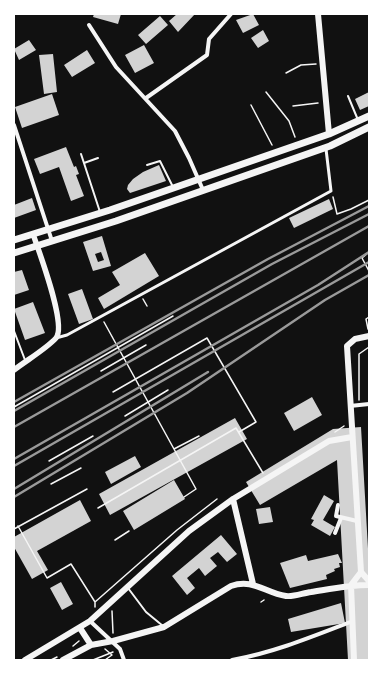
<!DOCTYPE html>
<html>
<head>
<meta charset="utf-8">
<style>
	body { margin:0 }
	#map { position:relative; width:383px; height:674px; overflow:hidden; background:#111; font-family:"Work Sans",sans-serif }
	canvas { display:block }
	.frame { position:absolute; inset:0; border:15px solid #fff; pointer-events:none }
</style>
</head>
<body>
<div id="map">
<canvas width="383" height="674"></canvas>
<div class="frame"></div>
</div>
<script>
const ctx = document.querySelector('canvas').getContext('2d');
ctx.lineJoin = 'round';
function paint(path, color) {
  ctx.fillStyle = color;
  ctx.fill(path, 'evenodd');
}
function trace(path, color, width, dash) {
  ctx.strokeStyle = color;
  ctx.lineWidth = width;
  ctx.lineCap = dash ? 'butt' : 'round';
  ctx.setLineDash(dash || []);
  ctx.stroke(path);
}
const building = new Path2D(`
	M94 14H121L118 24 93 17Z
	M177 14H195L178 32 169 21Z
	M253 14 259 25 243 33 236 20Z
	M160 16 168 25 146 44 138 35Z
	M263 30 269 41 258 48 251 38Z
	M29 40 36 50 19 60 14 49Z
	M144 45 154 63 135 73 125 55Z
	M87 50 95 63 72 77 64 65Z
	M53 54 57 92 44 94 39 55Z
	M369 92V106L360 110 355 99Z
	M52 94 59 115 22 128 15 107Z
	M66 147 74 167 76 166 79 174 76 175 84 196 71 201 59 167 40 174 34 159Z
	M159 165 166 181 130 193 127 189 128 185 133 179 143 172Z
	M32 198 36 210 14 218V205Z
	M329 199 333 209 294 228 289 218Z
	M102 236 111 266 93 271 83 242ZM101 252 104 260 98 262 95 254Z
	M145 253 159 276 104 309 98 298 120 285 112 272Z
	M22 270 29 290 14 295V272Z
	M82 289 93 319 79 324 68 294Z
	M33 302 45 333 25 340 14 309Z
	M312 397 322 415 294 431 284 413Z
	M235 418 247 439 110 515 99 494Z
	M361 427 369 566V660H348L337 460 260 505 246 482 333 429Z
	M135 456 141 467 111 484 105 472Z
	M174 480 185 499 134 530 123 511Z
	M324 495 334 501 323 520 335 527 330 536 311 525 314 520 311 519Z
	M80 500 91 521 37 551 48 570 32 579 14 547V537Z
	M270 507 273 522 259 524 256 509Z
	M221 535 237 554 227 562 218 552 210 558 217 566 205 576 199 568 187 578 195 588 187 595 172 576Z
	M338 554 342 563H339L340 567 334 569 335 571 326 575 327 579 290 588 280 563 306 555 308 561Z
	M61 582 73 604 62 610 50 588Z
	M341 603 345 623 291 632 288 619Z`);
const path = new Path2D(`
	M286 73 301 65 316 64
	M266 92 289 121 295 137
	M251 105 272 145
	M293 106 318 103
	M333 197 337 214 351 209 369 200
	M369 252 362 258 369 271
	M143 299 147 306
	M104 322 196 489 184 497
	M368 329 366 319 369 317
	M101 371 146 345
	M113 392 207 338 256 422 239 432
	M359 400V354L369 347
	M14 407 173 316
	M125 416 168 390
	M335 432 344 426
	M174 449 199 436
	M49 461 93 436
	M51 484 81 468
	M98 508 236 428 263 473
	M18 526 47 578 71 564 95 602
	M14 529 87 489
	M115 540 129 531
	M261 602 264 600
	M95 607V602L177 530 217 499
	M112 611 113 633
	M73 646 79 641
	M105 649 112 655 105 660
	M51 660 57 657
	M93 660 113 652`);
const service = new Path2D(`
	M348 96 358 120
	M81 154 100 212
	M84 163 98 158
	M147 165 160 161 173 187
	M14 331 25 360
	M128 588 146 612 163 626`);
const pedestrian = new Path2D(`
	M56 338 67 335 331 191 326 149`);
const minor = new Path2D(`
	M89 25 116 67 175 131 189 158 203 190
	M146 98 207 55 209 39 231 14
	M14 125 52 241
	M350 406 369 404
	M338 505 336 516 357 521
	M335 533 341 518
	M90 621 120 649 124 660
	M232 660C273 653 314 636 353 621`);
const tertiary = new Path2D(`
	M14 370C27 360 46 349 56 338 67 325 39 252 33 234`);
const secondary = new Path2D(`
	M318 14 329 134
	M369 336 355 339 347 346 361 572 369 581
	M233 499 253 584
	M80 628 91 645
	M25 660 90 621 189 531 233 499 329 441 352 437
	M63 660 91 645 113 641 164 627 231 586C253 578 265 593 286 596 294 597 303 593 311 592 330 589 349 585 369 585
	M354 660 351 585 361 572`);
const primary = new Path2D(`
	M14 240 110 210 329 134 369 116
	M14 253 116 221 330 146 369 127`);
const rail = new Path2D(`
	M14 402 268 259 369 206
	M14 411 272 264 369 214
	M14 427 369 226
	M14 459 318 285 369 252
	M14 466 369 262
	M14 489 208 372
	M14 497 187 393 325 300 369 275`);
paint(building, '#d3d3d3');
trace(path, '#f5f5f5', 1.5);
trace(service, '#f5f5f5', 2);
trace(pedestrian, '#f5f5f5', 3);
trace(minor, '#f5f5f5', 4);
trace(tertiary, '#f5f5f5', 5.5);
trace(secondary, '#f5f5f5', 6);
trace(primary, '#f5f5f5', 7);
trace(rail, '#9a9a9a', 2.5);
</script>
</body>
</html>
